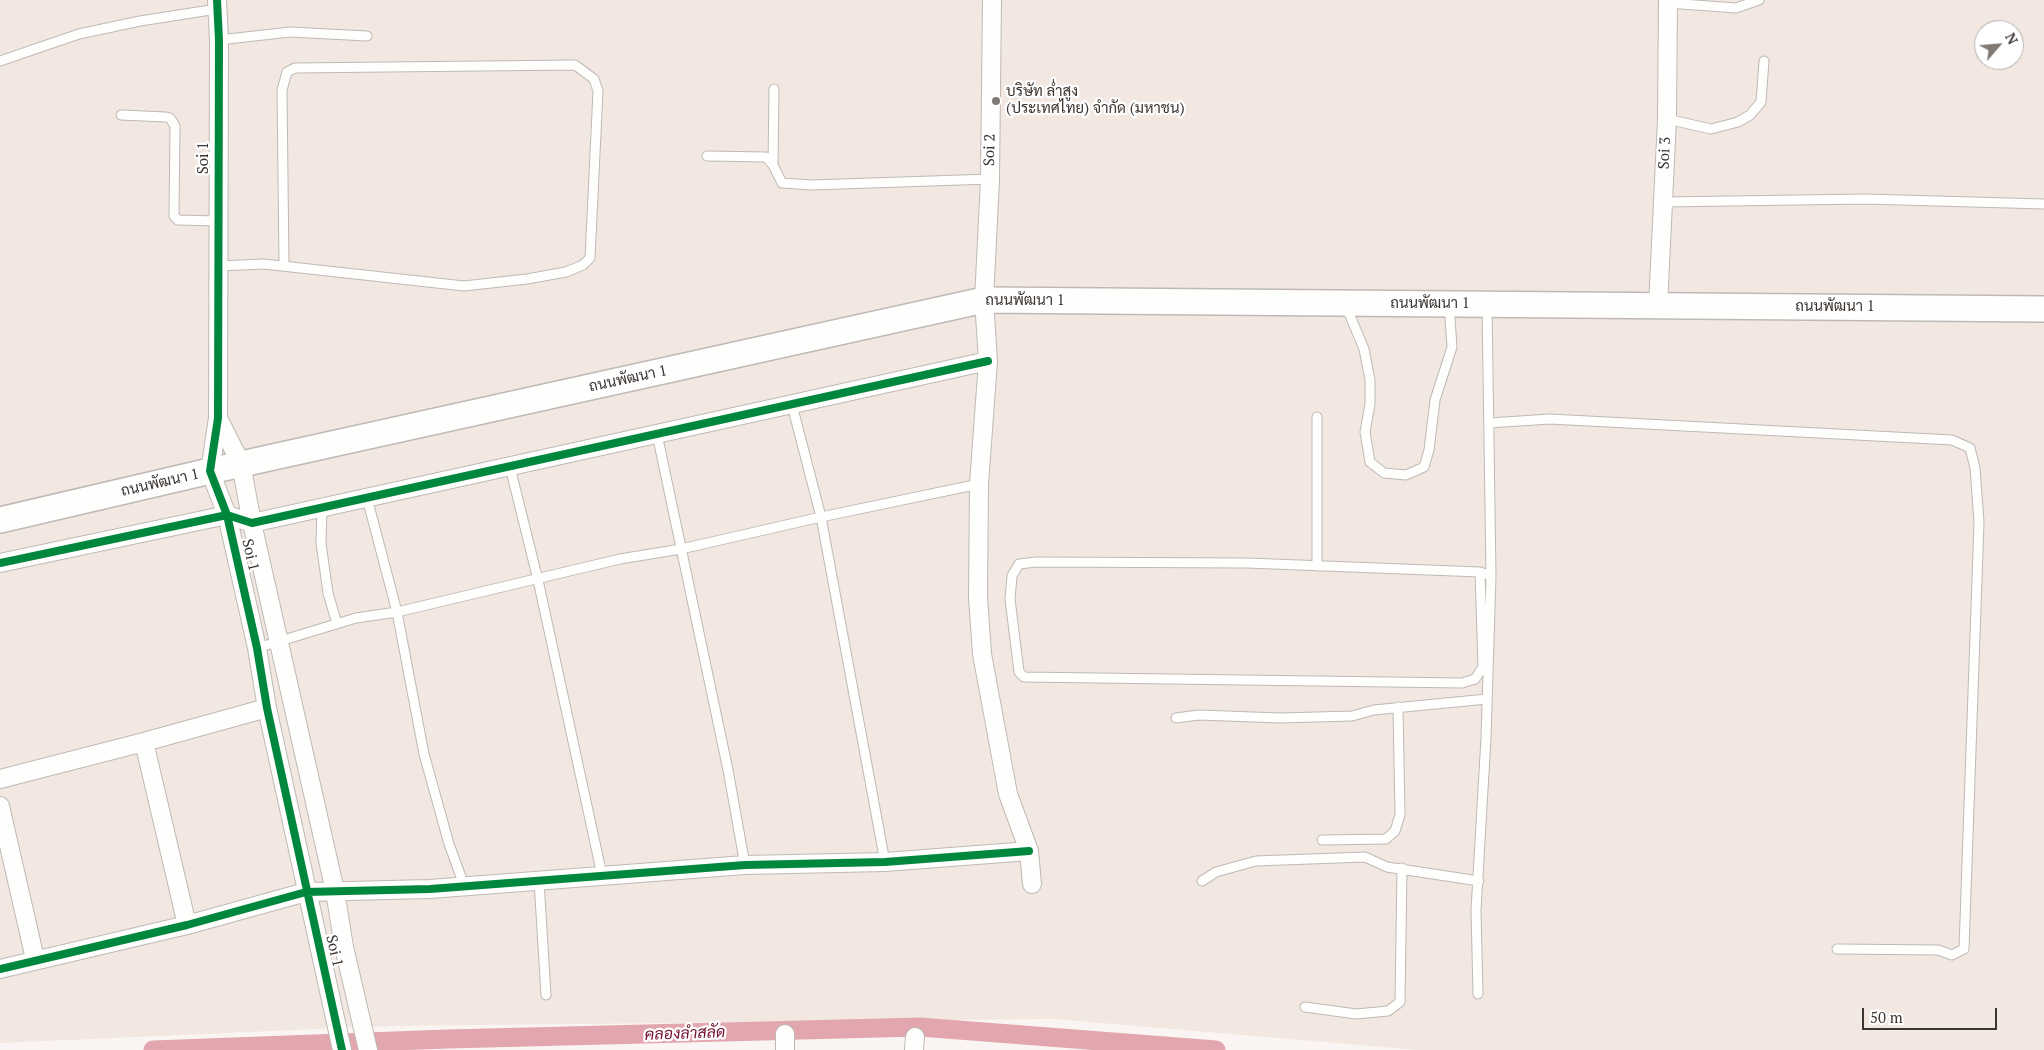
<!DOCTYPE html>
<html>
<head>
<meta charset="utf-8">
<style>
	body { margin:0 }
	#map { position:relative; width:2044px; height:1050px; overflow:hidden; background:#faf5f2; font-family:"PT Serif",serif }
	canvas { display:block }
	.north { position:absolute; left:1974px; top:20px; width:50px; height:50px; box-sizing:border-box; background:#fff; border:1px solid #b1afad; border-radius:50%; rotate:63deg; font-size:14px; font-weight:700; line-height:20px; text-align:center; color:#3c3632 }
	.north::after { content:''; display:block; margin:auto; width:18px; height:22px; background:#7e7975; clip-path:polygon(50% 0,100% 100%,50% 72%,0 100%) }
	.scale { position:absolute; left:1862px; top:1008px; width:135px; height:22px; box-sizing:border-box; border:2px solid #3c3632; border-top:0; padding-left:6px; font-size:15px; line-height:18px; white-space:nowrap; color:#3c3632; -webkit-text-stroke:4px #fff; paint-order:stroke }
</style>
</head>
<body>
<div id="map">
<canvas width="2044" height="1050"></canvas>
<div class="north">N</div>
<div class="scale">50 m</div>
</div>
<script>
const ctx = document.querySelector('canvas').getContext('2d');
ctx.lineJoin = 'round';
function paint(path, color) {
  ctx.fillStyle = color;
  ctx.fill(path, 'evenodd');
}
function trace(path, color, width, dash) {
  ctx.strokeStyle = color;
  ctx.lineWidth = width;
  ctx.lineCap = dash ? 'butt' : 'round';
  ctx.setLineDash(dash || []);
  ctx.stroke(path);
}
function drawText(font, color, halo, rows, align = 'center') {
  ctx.font = font + ' "PT Serif",Sarabun,serif';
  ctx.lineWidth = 4.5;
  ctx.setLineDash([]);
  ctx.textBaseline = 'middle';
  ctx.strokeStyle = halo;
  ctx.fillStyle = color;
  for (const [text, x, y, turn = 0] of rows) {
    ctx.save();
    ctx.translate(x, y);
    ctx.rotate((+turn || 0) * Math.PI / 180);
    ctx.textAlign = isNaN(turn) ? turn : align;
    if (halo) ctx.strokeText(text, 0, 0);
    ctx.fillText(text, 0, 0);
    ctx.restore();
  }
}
const built = new Path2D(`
	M0 0H2044V1050H1418L1054 1019 386 1026 0 1043ZM1984 30H2014V60H1984Z`);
const canal = new Path2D(`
	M153 1050 448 1039 920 1027 1216 1050`);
const service = new Path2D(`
	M1668 3 1736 8 1759 0
	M219 40 290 32 367 36
	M0 61 79 34 140 21 217 9
	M121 115 166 117 170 118 175 126 174 216 178 220 217 221
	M1667 119 1711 129 1738 122 1750 115 1761 102 1764 61
	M707 156 766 157 773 165 782 183 812 185 990 179
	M773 165 774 89
	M1663 202 1865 199 2044 204
	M217 266 264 264 464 286 527 279 566 272 583 265 590 258 598 91 594 79 575 65 295 68 287 72 282 90 284 266
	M1346 306 1364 349 1370 380V404L1365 432 1370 462 1384 473 1406 475 1424 467 1429 450 1435 400 1452 347 1449 304
	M792 405 821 517 885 862
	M1317 417V566
	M1489 423 1550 419 1952 440 1970 448 1975 468 1979 522 1964 949 1952 955 1938 950 1837 949
	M657 434 728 770 745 865
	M510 467 538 580 602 875
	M367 498 397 612 424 754 449 844 464 885
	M322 508 321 543 328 593 337 624
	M1480 572 1483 667 1475 679 1462 683 1024 677 1019 672 1010 599 1012 576 1019 564 1036 562 1247 563 1480 572 1491 576
	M257 648 356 618 397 612 620 559 681 549 821 517 979 484
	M1176 718 1199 715 1280 718 1352 716 1374 710 1487 699
	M1322 840 1386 839 1395 831 1400 815 1398 707
	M539 881 546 995
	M1202 881 1216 872 1256 861 1365 857 1387 867 1479 881
	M1478 994 1476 910 1486 738 1491 576 1487 305
	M1305 1007 1356 1014 1388 1011 1400 1002 1402 868`);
const minor = new Path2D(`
	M217 0 219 40 218 418 210 471 227 515 257 648 267 708 342 1050
	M992 0 990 179 984 300 988 361 979 484 978 597 982 654 1008 794 1029 851 1032 884
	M1658 306 1667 119 1668 0
	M218 418 241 464 252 523 335 891 344 947 368 1050
	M0 563 227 515 252 523 988 361
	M144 742 267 708
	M0 779 144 742 187 925
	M0 806 35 959
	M0 969 187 925 306 892 430 889 745 865 885 862 1029 851
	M785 1050V1034
	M914 1050 915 1037`);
const secondary = new Path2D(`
	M0 520 210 471 984 300 2044 309`);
const cycleway = new Path2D(`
	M217 0 219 40 218 418 210 471 227 515 257 648 267 708 342 1050
	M0 563 227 515 252 523 988 361
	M0 969 187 925 306 892 430 889 745 865 885 862 1029 851`);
const markers = [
	[996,101,5,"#7e7975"]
];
const poiNames = [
	["บริษัท ล่ำสูง",1006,92],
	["(ประเทศไทย) จำกัด (มหาชน)",1006,109]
];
const streetNames = [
	["Soi 2",990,150,-89],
	["Soi 3",1665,153,-87],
	["Soi 1",204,158,-90],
	["ถนนพัฒนา 1",1025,301],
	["ถนนพัฒนา 1",1430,304],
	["ถนนพัฒนา 1",1835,307],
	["ถนนพัฒนา 1",628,379,-12],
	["ถนนพัฒนา 1",160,483,-13],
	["Soi 1",250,555,77],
	["Soi 1",334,951,77]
];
const waterNames = [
	["คลองลำสลัด",685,1034,-2]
];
paint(built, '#f3e8e1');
trace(canal, '#e2a7ae', 19);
trace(service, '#beb9b6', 11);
trace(minor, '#beb9b6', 20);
trace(secondary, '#beb9b6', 28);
trace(service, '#fefefd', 9);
trace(minor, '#fefefd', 18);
trace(secondary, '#fefefd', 25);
trace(cycleway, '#00873e', 8);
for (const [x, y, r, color] of markers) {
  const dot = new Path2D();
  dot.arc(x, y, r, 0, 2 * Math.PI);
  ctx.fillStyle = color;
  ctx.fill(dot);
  trace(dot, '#fff', 2);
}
drawText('15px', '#3c3632', '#fff', poiNames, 'left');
drawText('15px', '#3c3632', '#fff', streetNames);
drawText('italic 16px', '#710f2c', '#fff', waterNames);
</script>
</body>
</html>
